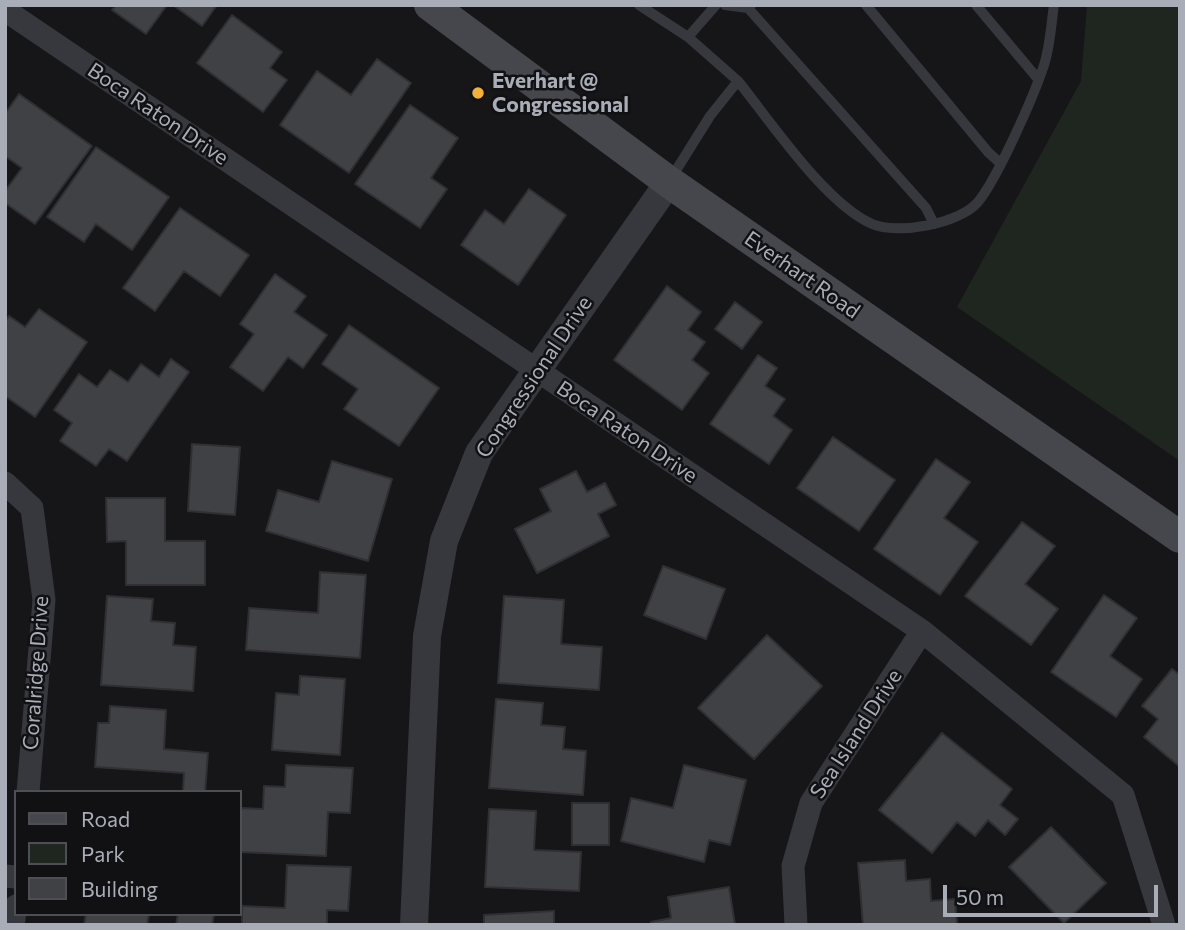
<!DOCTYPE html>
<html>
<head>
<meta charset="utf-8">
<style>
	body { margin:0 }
	#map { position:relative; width:1185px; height:930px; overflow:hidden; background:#161618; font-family:Commissioner,sans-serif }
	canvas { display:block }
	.frame { position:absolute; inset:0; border:7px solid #a8adb8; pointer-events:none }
	.legend { position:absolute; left:14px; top:790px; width:228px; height:126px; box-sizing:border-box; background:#111113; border:2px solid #4d4f55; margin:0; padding:9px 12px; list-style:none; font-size:21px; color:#a8adb8 }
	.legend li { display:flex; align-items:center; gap:14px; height:35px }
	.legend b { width:35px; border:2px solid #4d4f55 }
	.scale { position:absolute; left:943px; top:885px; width:215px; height:32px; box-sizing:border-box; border:4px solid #a8adb8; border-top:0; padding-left:9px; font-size:21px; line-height:24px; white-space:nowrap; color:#a8adb8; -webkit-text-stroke:5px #111113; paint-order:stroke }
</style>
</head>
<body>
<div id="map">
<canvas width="1185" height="930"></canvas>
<div class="frame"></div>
<ul class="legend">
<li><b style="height:9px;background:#45474d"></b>Road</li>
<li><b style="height:19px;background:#1e261f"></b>Park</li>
<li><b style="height:19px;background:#404145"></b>Building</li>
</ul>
<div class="scale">50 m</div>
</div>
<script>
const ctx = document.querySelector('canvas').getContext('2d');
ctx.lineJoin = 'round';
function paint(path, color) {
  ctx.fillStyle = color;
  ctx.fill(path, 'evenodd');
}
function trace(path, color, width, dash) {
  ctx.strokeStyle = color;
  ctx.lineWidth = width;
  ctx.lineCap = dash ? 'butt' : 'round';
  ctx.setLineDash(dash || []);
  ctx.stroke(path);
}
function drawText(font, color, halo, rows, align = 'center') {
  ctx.font = font + ' Commissioner,sans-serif';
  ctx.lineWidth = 5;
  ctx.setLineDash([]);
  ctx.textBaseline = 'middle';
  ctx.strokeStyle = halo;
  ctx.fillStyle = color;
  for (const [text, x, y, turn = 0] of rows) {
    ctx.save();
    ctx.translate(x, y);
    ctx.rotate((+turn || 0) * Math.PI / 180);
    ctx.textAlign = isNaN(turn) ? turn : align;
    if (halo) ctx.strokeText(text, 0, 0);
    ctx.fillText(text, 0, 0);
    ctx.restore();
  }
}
const green = new Path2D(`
	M1087 5H1180V461L957 307 1081 81Z`);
const building = new Path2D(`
	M116 5H167L146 34 112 10Z
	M173 5H217L202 26Z
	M232 15 282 52 270 68 287 80 263 112 197 63Z
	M377 59 411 83 349 173 280 125 317 71 351 95Z
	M19 94 92 146 35 224 5 203V191L22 168 5 156V114Z
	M410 105 458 138 431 178 447 189 420 228 355 184Z
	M96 147 169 197 132 250 96 224 84 242 47 217Z
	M529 189 566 215 518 285 461 245 485 210 504 224Z
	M180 208 249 255 220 296 184 271 155 311 123 288Z
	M275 274 306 296 294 312 327 335 303 368 288 357 263 391 230 367 254 334 240 324Z
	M667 286 701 312 688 330 705 342 692 360 709 373 682 410 614 360Z
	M735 302 762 322 742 349 715 329Z
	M39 309 87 342 35 417 5 396V322L9 316 25 327Z
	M349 325 439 388 399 446 344 409 358 389 322 364Z
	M758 355 777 368 765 386 785 399 773 416 792 430 769 464 710 424Z
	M171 359 189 372 127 461 109 449 96 466 60 441 72 423 54 410 79 374 97 387 110 370 128 382 141 364 159 377Z
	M833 437 895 480 859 531 797 488Z
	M192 444 240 447 235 515 188 511Z
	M936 459 970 482 944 518 978 542 940 595 874 549Z
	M332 461 392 479 368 561 266 531 278 490 319 502Z
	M576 471 587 492 605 483 616 505 598 514 609 536 537 573 515 529 551 511 540 489Z
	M106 498H165V541H205V585H126V541L107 542Z
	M1022 522 1055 546 1025 584 1058 609 1031 645 965 596Z
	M663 566 725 589 706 639 644 615Z
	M320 572 366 575 360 658 246 650 249 608 318 613Z
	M1104 595 1137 618 1110 656 1142 679 1116 717 1051 672Z
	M107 596 153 599 151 621 175 623 173 645 196 647 193 691 101 685Z
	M504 596 564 600 561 644 602 647 599 690 498 683Z
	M767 635 822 686 754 759 698 708Z
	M1172 669 1180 675V767L1144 737 1158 719 1142 706Z
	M300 676 345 679 340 755 272 750 276 693 299 695Z
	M496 699 543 703 541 725 565 727 563 749 586 751 583 795 489 788Z
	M110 706 166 710 164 749 208 753 205 792H183L184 773 95 767 98 723H109Z
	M942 733 1012 789 1000 805 1018 819 1005 835 988 820 975 836 957 822 932 853 879 810Z
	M286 765 353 768 350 813 328 812 326 856 240 852 241 808 263 809 264 786 285 787Z
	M684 765 746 780 730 845 709 840 704 862 621 841 631 798 673 808Z
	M572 803H609V845H572Z
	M489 809 536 811 534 850 581 852 579 891 485 887Z
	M1051 827 1106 883 1064 923 1009 867Z
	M905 860 906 881 930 879 931 901 955 899 957 925H863L858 863Z
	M287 865 351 867 348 911 327 910V925H242V906L285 908Z
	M729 887 735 925H651V922L671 918 668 897Z
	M554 911V925H484V915Z
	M86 914H149L147 925H84Z
	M178 914H214L212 925H176Z`);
const service = new Path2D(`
	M639 5 688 37 738 81 710 116 670 180
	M725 5 748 8 751 5
	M866 5 988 152 1000 163
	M976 5 1038 79
	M748 8 926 208 934 224
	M688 37 716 5
	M738 81C771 122 825 203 872 224 898 235 959 224 978 202 997 179 1033 98 1043 68 1050 49 1051 25 1054 5`);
const minor = new Path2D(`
	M5 10 922 631 1123 795 1164 925
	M5 483 32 508 44 600 28 792
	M5 876 16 877
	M13 925 16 906
	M796 925 793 866 811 803 922 631`);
const tertiary = new Path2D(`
	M414 925 427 636 444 541 479 453 669 182`);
const secondary = new Path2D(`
	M430 5 669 182 1180 537`);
const markers = [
	[478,93,7,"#f2b134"]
];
const poiNames = [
	["Everhart @",492,81],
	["Congressional",492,105]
];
const streetNames = [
	["Boca Raton Drive",158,114,34],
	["Everhart Road",802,275,35],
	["Congressional Drive",534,377,-56],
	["Boca Raton Drive",627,432,34],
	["Coralridge Drive",36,673,-86],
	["Sea Island Drive",856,734,-57]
];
paint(green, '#1e261f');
paint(building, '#404145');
trace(building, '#303034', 2);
trace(service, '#37383d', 10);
trace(minor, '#37383d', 23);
trace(tertiary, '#37383d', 28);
trace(secondary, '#45474d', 32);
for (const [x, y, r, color] of markers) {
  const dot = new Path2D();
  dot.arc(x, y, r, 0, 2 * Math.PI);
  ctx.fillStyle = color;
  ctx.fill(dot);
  trace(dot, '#111113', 2.5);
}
drawText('bold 21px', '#a8adb8', '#111113', poiNames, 'left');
drawText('21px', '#a8adb8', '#111113', streetNames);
</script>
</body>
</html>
